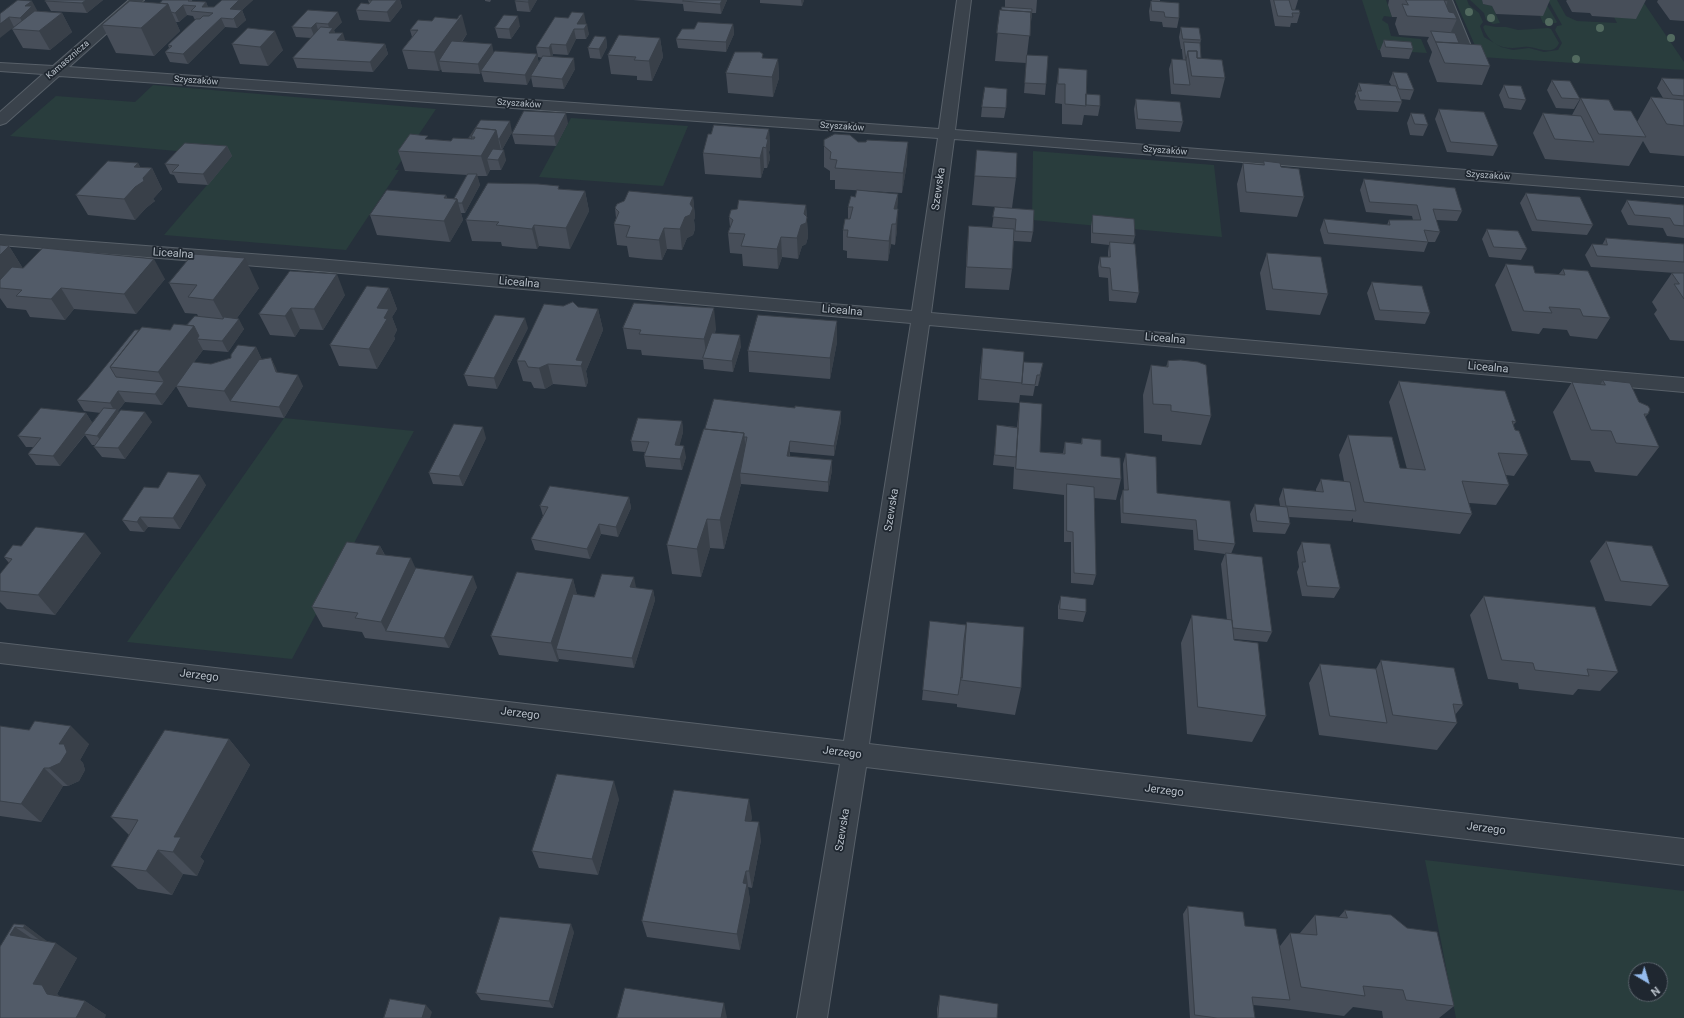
<!DOCTYPE html>
<html>
<head>
<meta charset="utf-8">
<style>
	body { margin:0 }
	#map { position:relative; width:1684px; height:1018px; overflow:hidden; background:#26303b; font-family:Roboto,sans-serif }
	canvas { display:block }
	.north { position:absolute; left:1628px; top:962px; width:40px; height:40px; box-sizing:border-box; background:#1f2730; border:1px solid #5b636c; border-radius:50%; rotate:142deg; font-size:11px; font-weight:700; line-height:16px; text-align:center; color:#b5bdc6 }
	.north::after { content:''; display:block; margin:auto; width:14px; height:18px; background:#94bbed; clip-path:polygon(50% 0,100% 100%,50% 72%,0 100%) }
</style>
</head>
<body>
<div id="map">
<canvas width="1684" height="1018"></canvas>
<div class="north">N</div>
</div>
<script>
const ctx = document.querySelector('canvas').getContext('2d');
ctx.lineJoin = 'round';
function paint(path, color) {
  ctx.fillStyle = color;
  ctx.fill(path, 'evenodd');
}
function trace(path, color, width, dash) {
  ctx.strokeStyle = color;
  ctx.lineWidth = width;
  ctx.lineCap = dash ? 'butt' : 'round';
  ctx.setLineDash(dash || []);
  ctx.stroke(path);
}
function drawText(font, color, halo, rows, align = 'center') {
  ctx.font = font + ' Roboto,sans-serif';
  ctx.lineWidth = 3.5;
  ctx.setLineDash([]);
  ctx.textBaseline = 'middle';
  ctx.strokeStyle = halo;
  ctx.fillStyle = color;
  for (const [text, x, y, turn = 0] of rows) {
    ctx.save();
    ctx.translate(x, y);
    ctx.rotate((+turn || 0) * Math.PI / 180);
    ctx.textAlign = isNaN(turn) ? turn : align;
    if (halo) ctx.strokeText(text, 0, 0);
    ctx.fillText(text, 0, 0);
    ctx.restore();
  }
}
const green = new Path2D(`
	M1362 0H1386L1392 17 1384 16 1382 20 1388 24 1391 36 1421 39 1427 53 1378 50Z
	M1455 0H1467L1469 5 1479 13 1483 22 1480 26 1484 37 1501 47 1513 50 1529 48 1544 52 1558 50 1562 43 1555 30 1557 26 1562 25 1548 0H1557L1566 16 1577 21 1617 23 1614 17 1636 18 1642 0 1684 62V70L1480 57Z
	M1470 0H1482L1483 4 1492 6 1500 23 1493 24 1486 20 1484 13Z
	M1544 0 1557 22 1556 23H1543L1540 16Z
	M1485 25 1496 27H1506L1518 30 1548 28 1551 29 1559 43C1554 56 1539 48 1529 47 1523 46 1518 48 1513 48 1497 48 1488 41 1483 27Z
	M153 85 436 109 395 170H399L346 250 164 235 232 156 10 136 56 96 135 102Z
	M571 118 688 126 663 186 539 177Z
	M1033 151 1214 165 1222 237 1032 220Z
	M284 418 414 431 292 659 127 642Z
	M1425 860 1684 891V1018H1456ZM1636 970H1660V994H1636Z`);
const lane = new Path2D(`
	M1438 0H1452L1473 51 1471 54H1461L1459 51Z`);
const street = new Path2D(`
	M129 0H144L69 67 939 129 957 0H971L955 130 1684 187V197L954 139 931 313 1684 378V392L929 325 869 744 1684 839V865L866 767 827 1018H797L840 764 0 663V643L844 741 911 323 318 271 0 245V235L318 259 912 311 938 138 59 76 6 123 0 125V112L43 74 0 71V63L53 66Z`);
const trees = [
	[1469,12],
	[1491,18],
	[1549,22],
	[1600,28],
	[1671,38],
	[1576,59]
];
const wall = new Path2D(`
	M46 0H103L87 13 51 11 45 1Z
	M163 0H192V2H206L208 7H214L222 0H253L242 10 246 20 237 28 225 27 188 64 170 62 165 52 169 48 168 45 195 20 193 16 187 15 179 22H176L180 31 154 56 116 53 102 25 160 3Z
	M368 0H400L402 7 390 22 359 20 356 10 369 4V3Z
	M485 0H491L490 2 485 1Z
	M516 0H537L530 12 517 11 515 1Z
	M633 0H727L721 14 684 11 683 4Z
	M760 0H804L802 6 760 3Z
	M1005 0H1037L1036 13H1032L1026 63 995 61 1000 10H1002L1005 8Z
	M1152 0H1160V1H1152Z
	M1270 0H1298L1295 10 1300 13 1297 23H1291L1290 27 1275 26Z
	M1389 0H1448L1446 6 1449 12 1457 19 1451 32 1459 43 1490 66 1482 85 1437 82 1429 61 1432 52 1427 41 1429 37 1399 35 1395 24 1397 17H1392L1388 5Z
	M1482 0H1550L1543 16 1496 14 1492 6 1483 4Z
	M1567 0H1646L1636 19 1592 16 1590 13 1572 12 1566 1Z
	M1658 0H1684V21L1670 20 1657 2Z
	M1151 1 1179 18 1177 28 1163 27 1162 22 1150 21 1149 11Z
	M37 10 36 11 62 13 72 32 50 50 23 48 12 29 0 14Z
	M308 10 342 22 334 30 335 33 346 41 385 44 388 54 373 72 297 68 293 58 311 38 296 37 292 27Z
	M586 23 585 24 589 34 586 39H576L568 55 553 54 552 57 575 69 564 89 533 87 531 77 527 85 484 82 481 72 480 74 442 72 441 69 439 71 408 69 402 50 412 37 410 30 467 34 462 42 494 53 537 54 539 64 543 58 538 57 536 47Z
	M733 24 734 34 726 52 678 48 676 39 694 29Z
	M520 26 511 39 498 38 495 28Z
	M1181 27 1201 40 1200 44 1201 58 1225 78 1220 98 1171 94 1169 69 1172 59 1183 60 1182 51V49H1181L1179 37Z
	M248 28 283 50 268 66 240 64 232 44Z
	M606 37 607 47 601 59 590 58 588 48Z
	M660 38 663 57 652 81 637 80V76L611 74 608 55Z
	M1384 40 1413 49 1409 59 1382 57 1380 50Z
	M1027 55 1046 84 1045 95 1024 93Z
	M764 58 778 59 779 78 773 97 728 93 726 73Z
	M1059 68 1100 106 1098 116 1084 115 1082 125 1062 124V104L1055 103 1056 88Z
	M1393 72 1414 90 1410 100 1401 99 1402 102 1398 112 1357 110 1354 102 1356 96 1355 94 1359 83 1391 85 1389 82Z
	M1662 78 1684 79V156L1650 153 1643 141 1629 166 1545 159 1533 133 1543 113 1572 115 1581 98 1614 110 1637 122 1651 97 1663 98 1657 88Z
	M1552 80 1580 99 1574 109 1556 108 1547 90Z
	M1504 85 1526 100 1521 110 1504 108 1499 95Z
	M1136 99 1183 122 1180 132 1136 129 1134 109Z
	M982 107 1006 108 1004 118 981 117Z
	M1439 109 1498 146 1493 156 1447 152 1435 119Z
	M1411 113 1428 125 1423 136 1410 135 1407 123Z
	M481 120 512 132 502 150 506 160 501 170H490L487 176H477L480 185 465 213H461L463 220 450 242 377 235 370 215 446 195 447 198 454 199 467 175 405 171 398 151 429 139 451 141 469 139Z
	M568 123 556 146 515 144 512 134Z
	M769 129 770 149 769 152 770 159 767 168H764L761 178 705 174 703 153Z
	M858 142 907 163 902 193 835 189V180H830V171L824 167V146Z
	M227 146 232 156 208 185 178 183 174 175 170 174 165 164Z
	M977 150 1016 178 1012 208 972 205Z
	M1264 161 1281 167 1304 197 1297 217 1240 212 1237 184 1243 163 1263 165Z
	M138 163 140 167 152 168 162 189 153 199 155 201 146 208 135 220 88 215 76 195Z
	M1364 179 1462 211 1457 221 1436 220 1440 232 1435 242H1428L1424 252 1324 244 1320 230 1324 219 1387 225 1389 220H1413L1412 216 1366 212 1360 190Z
	M559 186V189L585 191 589 211 570 249 539 246 537 249 520 248 502 246 501 242 472 241 466 220Z
	M1526 193 1593 225 1587 235 1532 231 1520 203Z
	M898 194 897 209V230L895 245 891 244 888 261 847 258V251L843 250V230L848 219V207L855 197Z
	M693 197 695 217 694 220 695 229 693 235 687 238 682 250 667 249 662 260 646 259 629 257 627 246 617 245 614 224 616 218 615 208Z
	M1627 200 1684 205V238L1667 236 1663 228 1628 225 1621 211Z
	M806 205 808 237 806 244 802 246 798 259 782 257 778 269 743 266 742 254 730 253 728 233 730 227 729 217Z
	M995 207 1034 210 1033 232 1031 242 1014 241V229L1012 269 1009 290 965 288 967 247 969 226 992 227Z
	M1093 215 1135 236 1133 244 1139 293 1136 303 1109 301 1108 278 1099 277 1098 267 1100 257H1108V252L1109 245 1091 243V226Z
	M1487 229 1527 249 1521 260 1489 257 1482 239Z
	M1606 238 1684 244V341L1670 340 1654 314 1657 310 1652 302 1672 273H1675L1591 267 1585 255 1592 244 1602 245Z
	M0 245 9 246 22 267 21 268 165 279 136 314 74 309 65 320 30 317 26 310 7 308 0 298Z
	M1267 253 1328 294 1320 315 1266 310 1260 273Z
	M1506 264 1535 273 1559 274 1563 269 1610 318 1597 339 1570 336 1567 330 1543 328 1539 334 1512 331 1495 285Z
	M1372 282 1430 313 1425 324 1375 320 1367 293Z
	M169 283 259 288 237 318 244 329 228 352 203 350 162 405 125 402 118 411 119 413 152 422 125 459 102 457 94 447 95 445H92L85 435 60 466 36 465 28 454 33 447H26L18 436 86 413 93 424 101 413 84 411 77 400 139 330H170L187 325 198 316 197 314 185 313Z
	M389 288 397 309 392 317 397 330 394 336 395 339 377 369 339 366 330 345Z
	M345 295 323 330 300 329 295 337 270 335 259 314Z
	M578 307 598 309 603 330 586 371 588 382 586 387 553 384 545 389 534 388 531 382 523 381 517 361Z
	M837 321V342L830 379 749 372 748 351Z
	M528 328 497 389 468 386 464 375Z
	M623 328H716L715 333 741 346 733 372 704 369 703 360 642 355 641 350 627 349Z
	M256 347 262 360 271 358 277 372 303 386 284 418 188 407 176 386 211 364 231 358Z
	M983 348 1024 362 1041 374 1038 386H1035L1033 396 1020 395 1019 403 978 400 980 369Z
	M1168 361 1211 416 1201 445 1162 441V435L1144 433 1143 395 1151 365 1166 367Z
	M1603 380 1639 402 1648 414 1645 417 1659 447 1637 476 1595 472 1590 461 1571 460 1553 412 1572 382 1600 385Z
	M1399 381 1516 422 1513 425 1528 455 1514 476 1506 475 1509 485 1496 505 1469 503 1472 514 1460 534 1353 522V518L1351 521 1289 517 1290 524 1285 534 1253 532 1250 514 1255 504 1280 506 1279 499 1283 488 1316 491V489L1321 479 1344 481 1339 455 1348 435 1400 468 1407 469 1389 402Z
	M1020 402 1040 452 1063 453 1065 442 1081 443 1082 438 1101 456 1121 479 1116 500 1094 498 1096 575 1093 585 1071 583V542H1064V495L1013 489 1014 467 993 465 996 436 997 425 1017 427Z
	M795 408 841 411V421L834 456 790 452V456L832 470 828 492 741 484 724 549 710 548 701 577 672 574 667 545 704 429Z
	M682 421 683 432 679 446 686 457 682 470 646 467 644 456 645 452 633 451 631 441Z
	M486 438 463 486 433 484 429 473Z
	M1126 453 1157 493 1235 544 1231 554 1272 632 1267 642 1234 639 1266 716 1252 742 1187 734 1181 643 1192 615 1227 620 1221 564 1225 554 1194 550 1193 530 1121 523 1120 500 1123 490H1124L1123 464Z
	M206 485 180 529 148 527 144 532 130 531 122 520 158 488Z
	M629 497 631 508 618 537 601 534 590 559 535 550 531 539 543 516 540 506Z
	M1606 541 1669 586 1651 606 1605 601 1590 561Z
	M1302 542 1340 588 1334 598 1302 596 1297 572 1299 567 1297 552Z
	M380 546 385 555 416 568 477 587 449 648 365 638 362 632 323 627 312 607Z
	M101 553 55 615 7 609 0 602V574L9 563 4 557Z
	M573 579 577 595 594 597 636 587V588L653 590 655 600 634 668 559 659 558 662 499 655 491 636Z
	M1061 596 1086 612 1083 622 1058 619V606Z
	M1484 596 1618 672 1600 691 1578 689 1573 695 1519 689 1518 683 1488 679 1470 615Z
	M930 621 966 625 1021 688 1015 715 957 707V704L922 700Z
	M1381 660 1463 705 1455 715 1457 723 1437 750 1319 735 1309 683 1320 664 1376 669Z
	M0 726 89 744 80 760 83 763 85 770 79 781 68 786H63L41 822 0 816Z
	M229 739 250 765 200 857 204 861 197 876 183 874 172 895 138 889 111 866 129 835 111 817Z
	M619 799 598 875 539 868 532 851Z
	M752 817 751 821 761 840 752 888 748 887V889L750 900 740 950 647 937 642 921Z
	M1188 906 1245 926 1280 946 1290 933H1300L1315 915 1339 917 1345 910 1454 1006 1439 1018H1383L1382 1011 1353 1007 1344 1016 1283 1008 1253 1005 1255 1018H1190L1183 914Z
	M14 924 25 925 46 941 77 958 57 994 60 997 85 1001 106 1015 0 1018Z
	M574 932 553 1008 481 1000 476 993Z
	M940 995 997 1018H937V1009Z`);
const shadedWall = new Path2D(`
	M86 0H103L87 13 82 3Z
	M239 0H253L242 10 246 20 237 28 230 9Z
	M397 0H400L402 7 390 22 387 12Z
	M529 0H537L530 12 528 2Z
	M722 0H727L721 14 720 4Z
	M801 0H804L802 6Z
	M32 1 37 10 35 12 26 28 20 18 25 6Z
	M206 2 210 12 202 7Z
	M168 4 180 31 154 56 141 28Z
	M183 5 187 15 179 22 175 13Z
	M338 12 342 22 334 30 337 38 329 33 330 31 328 24Z
	M62 13 72 32 50 50 39 31Z
	M584 13 586 23 582 29 577 24Z
	M462 15 467 34 446 62 439 61 441 69 439 71 434 52Z
	M518 16 520 26 511 39 509 29Z
	M9 17 14 27 0 38V24Z
	M221 18 225 27 188 64 183 54Z
	M316 23 319 33 315 38 311 28Z
	M587 24 589 34 586 39 584 29Z
	M733 24 734 34 726 52V42Z
	M574 29 576 39 568 55 566 45Z
	M275 31 283 50 268 66 260 47Z
	M343 33 346 43 337 40Z
	M606 37 607 47 601 59 599 49Z
	M660 38 663 57 652 81 649 61Z
	M385 44 388 54 373 72 370 62Z
	M492 44 494 54 480 74 478 64Z
	M551 44 553 54 551 58 549 48Z
	M537 54 539 64 527 85 525 75Z
	M574 58 575 69 564 89 562 79Z
	M778 59 779 78 773 97 772 77Z
	M566 113 568 123 556 146 554 136Z
	M510 121 512 132 502 150 499 139Z
	M769 129 770 149 769 152 770 159 767 168 766 139Z
	M496 130 501 150 487 159 490 170 487 176 481 156Z
	M908 142 907 163 902 193 903 173Z
	M227 146 232 156 208 185 203 174Z
	M763 147 764 168 761 178 760 158Z
	M504 150 506 160 501 170 498 160Z
	M138 163 145 176 152 168 162 189 153 199 155 201 146 208 135 220 124 199 134 167Z
	M477 174 480 185 465 213 462 203Z
	M585 191 589 211 570 249 566 228Z
	M898 194 897 214 894 209Z
	M446 195 450 210 457 199 463 220 450 242 444 221V198Z
	M693 197 695 217 694 220 695 229 693 235 687 238 682 250 680 229Z
	M806 205 808 237 806 244 802 246 798 259 797 238Z
	M898 209 897 230 895 245 896 224Z
	M892 224 891 244 888 261 889 241Z
	M534 225 539 246 537 249 532 229Z
	M664 228 667 249 662 260 659 240Z
	M781 237 782 257 778 269 777 249Z
	M9 246 22 267 1 288H0V255Z
	M245 258 259 288 229 329 213 300Z
	M154 259 165 279 136 314 124 294Z
	M337 274 345 295 323 330 314 309Z
	M61 288 74 309 65 320 51 299Z
	M389 288 397 309 392 317 397 330 394 336 395 339 377 369 369 349 377 308Z
	M291 308 300 329 295 337 285 316Z
	M714 308 716 328 707 359 704 339Z
	M598 309 603 330 586 371 588 382 586 387 581 366 576 360Z
	M525 318 528 328 497 389 494 378Z
	M239 319 244 329 228 352 222 341Z
	M837 321V342L830 379V358Z
	M194 326 201 340 197 339 203 350 162 405 155 394 164 382 158 372Z
	M740 335 741 346 733 372 732 361Z
	M256 347 266 368 230 401 224 391Z
	M271 358 276 368 281 383 276 372Z
	M1043 363 1041 374 1038 386 1040 375Z
	M548 364 553 384 545 389 539 368Z
	M298 375 303 386 284 418 279 407Z
	M118 391 125 402 118 411 124 420 105 446 97 436 115 412 110 403Z
	M841 411V421L834 456V446Z
	M145 412 152 422 125 459 118 448Z
	M86 413 93 424 60 466 53 456Z
	M682 421 683 432 677 456 675 445Z
	M483 427 486 438 463 486 459 476Z
	M744 433 747 462 740 473 741 484 724 549 720 520Z
	M790 441V452L787 466V456Z
	M684 446 686 457 682 470 680 459Z
	M832 460V470L828 492V482Z
	M200 475 206 485 180 529 173 518Z
	M629 497 631 508 618 537 616 527Z
	M140 517 148 527 144 532 137 522Z
	M707 519 710 548 701 577 697 549Z
	M599 524 601 534 590 559 587 549Z
	M85 533 101 553 55 615 38 595Z
	M380 546 390 566 376 554Z
	M411 558 420 578 386 631 381 622Z
	M473 576 477 587 449 648 444 638Z
	M634 577 636 587 633 598 630 587Z
	M573 579 578 599 556 649 559 659 558 662 551 643Z
	M653 590 655 600 634 668 632 658Z
	M71 726 89 744 80 760 83 763 85 770 79 781 68 786 49 768 59 744Z
	M229 739 250 765 200 857 204 861 197 876 173 852 174 837Z
	M44 768 63 786 41 822 21 804Z
	M614 781 619 799 598 875 592 859Z
	M749 799 752 817 748 838 745 821Z
	M759 822 761 840 752 888 749 871Z
	M158 850 183 874 172 895 146 871Z
	M746 871 750 900 740 950 737 934 743 883Z
	M571 924 574 932 553 1008 549 1001Z
	M25 925 47 941 45 944 23 928Z
	M15 927 37 942 10 935Z
	M56 943 77 958 57 994 64 999 47 994 33 984Z
	M85 1001 106 1015 105 1018H76Z
	M724 1003 727 1018H721Z
	M426 1005 432 1012 430 1018H422Z`);
const building = new Path2D(`
	M18 0 32 1 25 6H32L20 18 9 17 0 24V14Z
	M46 0H86L82 3 45 1Z
	M163 0H189L188 1 206 2 202 7H214L222 0H239L230 9 242 10 233 19 221 18 183 54 165 52 172 46 168 45 196 19H200L203 16H209L213 13 191 11 196 6 183 5 175 13 171 12 168 4 160 3Z
	M369 0H397L387 12 356 10 361 3 369 4 372 0Z
	M516 0H529L528 2 515 1Z
	M684 0H722L720 4 683 1Z
	M1274 0H1289L1292 10H1299L1300 13H1292L1293 17 1278 16Z
	M1406 0H1448V1L1444 0 1449 12 1454 13 1457 19 1407 16 1402 4 1408 5Z
	M130 1 168 4 141 28 102 25Z
	M1151 1 1179 3V18L1165 17 1164 12 1152 11Z
	M1002 7 1032 9 1031 18V12L1002 10Z
	M308 10 338 12 328 24 316 23 311 28 292 27Z
	M1000 10 1031 12 1030 36 997 33Z
	M35 11 62 13 39 31 12 29Z
	M572 12 584 13 577 24H587L584 29H574L566 45 551 44 549 48 536 47 555 17 568 18Z
	M460 15H462L434 52 402 50 418 30H410L418 20 432 21 435 17 457 19Z
	M504 15 518 16 509 29 495 28Z
	M698 22 733 24 726 42 676 39 682 29H694Z
	M321 27 333 28 329 33H343L337 40 385 44 370 62 293 58Z
	M1181 27 1199 28 1201 40 1183 39Z
	M248 28 275 31 260 47 232 44Z
	M1431 31 1455 33 1459 43 1436 42Z
	M619 35 660 38 649 61 634 60 636 57 608 55Z
	M595 36 606 37 599 49 588 48Z
	M1384 40 1411 42 1413 49 1386 47Z
	M452 41 492 44 478 64 439 61Z
	M1184 42 1200 43 1201 58H1197V51H1188L1186 60Z
	M1436 42 1481 45 1490 66 1445 63Z
	M495 51 537 54 525 75 481 71Z
	M1188 51H1197V58L1222 60 1225 78 1192 76Z
	M735 52H760L763 54 762 58 778 59 772 77 726 73Z
	M1027 55 1048 56 1046 84 1025 83Z
	M543 56 574 58 562 79 531 76Z
	M1172 59 1186 60 1190 85 1174 84Z
	M1059 68 1087 70 1086 106 1065 104V84H1058Z
	M1393 72 1407 73 1414 90 1399 89Z
	M1662 78 1684 79V96L1673 95Z
	M1552 80 1570 81 1580 99 1562 98Z
	M1359 83 1396 86 1402 102 1360 100 1357 91H1361Z
	M1504 85 1521 86 1526 100 1509 98Z
	M985 87 1007 89 1006 108 982 107Z
	M1086 94 1100 95V106L1086 105Z
	M1651 97 1684 100V126L1667 124Z
	M1581 98 1609 100 1614 110 1631 111 1646 137 1599 134Z
	M1136 99 1180 102 1183 122 1138 119Z
	M1439 109 1484 112 1498 146 1451 142Z
	M524 111 566 113 554 136 512 134Z
	M1411 113 1424 114 1428 125 1415 124Z
	M1543 113 1581 116 1594 142 1555 139Z
	M481 120 510 121 499 139H498L496 130 476 128 471 137 472 139 469 138Z
	M714 125 769 129 766 139H768L766 148 763 147 760 158 703 153 708 134H711Z
	M476 128 496 130 481 156 398 151 410 134 428 136 425 139 451 141 453 138 474 139 475 137H471Z
	M835 134 850 135 858 142H866L867 140 908 142 903 173 835 168 837 160 830 159 831 152 824 146V140Z
	M185 143 227 146 203 174 172 172 179 165 165 164Z
	M493 149 504 150 498 160 487 159Z
	M977 150 1017 153 1016 178 975 176Z
	M108 161 138 163 134 167 152 168 143 178 144 181 135 187 124 199 76 195Z
	M1264 161 1280 163 1281 167 1299 169 1304 197 1246 192 1243 163 1264 165Z
	M468 174H477L462 203H458L457 199H454Z
	M1364 179 1455 188 1462 211 1433 209 1440 232 1424 230 1428 242 1328 233 1324 219 1390 225 1389 220H1421L1417 205 1370 202Z
	M488 183 538 184 559 186 558 189 585 191 566 228 534 225 532 229 496 225 499 222 466 220Z
	M387 190 446 195 444 198 457 199 444 221 370 215Z
	M857 190 898 194 894 209H898L896 224H892L889 241 847 237 848 230H843L845 219H850L853 207H848L851 196 855 197Z
	M629 191 693 197 690 204 693 208 690 215 685 217 680 229 664 228 659 240 626 237 630 226 614 224 619 212 615 208 617 204 624 201Z
	M1526 193 1580 197 1593 225 1537 220Z
	M739 200 806 205 804 214 807 217 806 223 801 225 797 238 781 237 777 249 741 246 745 234 728 233 733 220 729 217 731 210 737 209Z
	M1627 200 1684 205V226L1674 225 1670 218 1635 215Z
	M995 207 1034 210 1033 232 1015 231 1016 219 993 217Z
	M1093 215 1134 219 1135 236 1093 233Z
	M969 226 1014 229 1012 269 967 267Z
	M1487 229 1518 231 1527 249 1494 247Z
	M1606 238 1684 244V262L1597 256 1592 244 1607 245Z
	M1110 242 1135 244 1139 293 1112 290 1110 268 1101 267 1100 257H1110Z
	M0 245 9 246 0 255Z
	M43 248 154 259 124 294 61 288 51 299 16 296 22 290 0 288V280L12 267 23 268Z
	M1267 253 1321 257 1328 294 1273 289Z
	M193 254 245 258 213 300 188 297 197 285 169 283Z
	M1506 264 1533 266 1535 273 1565 275 1563 269 1588 271 1610 318 1583 316 1580 309 1549 307 1552 313 1524 311Z
	M290 271 337 274 314 309 291 308 285 316 259 314Z
	M1672 273H1684V299L1674 284H1679Z
	M1372 282 1422 286 1430 313 1380 310Z
	M367 286 389 288 377 308 389 309 384 318 387 319 369 349 330 345Z
	M573 302 578 307 598 309 576 360 583 361 581 366 548 364 539 368 528 367 525 361H517L544 304 563 306Z
	M634 303 714 308 704 339 639 334 641 330 623 328Z
	M495 315 525 318 494 378 464 375Z
	M758 315 837 321 830 358 748 351Z
	M195 316 223 319 224 317 239 319 222 341 197 339 199 336 194 326 187 325Z
	M174 324 194 326 158 372 110 367 142 327 170 330Z
	M135 330H139L110 367 116 377 164 382 155 394 118 391 110 403 77 400 88 388Z
	M712 333 740 335 732 361 703 358Z
	M238 345 256 347 224 391 176 386 193 362 211 364 231 358V355Z
	M983 348 1024 352 1022 383 981 379Z
	M271 358 276 372 298 375 279 407 230 401 259 360Z
	M1181 360 1198 362 1206 365 1211 416 1171 411V405L1153 404 1151 365 1168 367V361Z
	M1024 362 1043 363 1040 375H1037L1035 385 1022 384Z
	M1603 380 1630 383 1639 402 1648 406 1650 409 1648 414H1644L1659 447 1616 443 1611 431 1591 430 1572 382 1605 385Z
	M1399 381 1505 391 1516 422 1512 421 1515 430 1519 431 1528 455 1498 453 1509 485 1462 481 1472 514 1364 502 1348 435 1392 437 1400 468 1425 470Z
	M714 399 795 408V406L841 411 834 446 790 441 787 456 832 460 828 482 740 473 747 437H744V433L705 429Z
	M1020 402 1042 404 1040 452 1065 454V442L1082 444V438L1101 440V456L1120 458 1121 479 1016 469Z
	M41 408 86 413 53 456 28 454 41 438 18 436Z
	M104 408 117 409 97 436 84 434Z
	M121 410 145 412 118 448 94 447Z
	M638 418 682 421 675 445 684 446 680 459 644 456 649 442 631 441Z
	M454 424 483 427 459 476 429 473Z
	M997 425 1018 428 1016 457 995 455Z
	M704 429 744 433 720 520 707 519 697 549 667 545Z
	M1126 453 1156 457 1157 493 1230 501 1235 544 1198 540 1196 520 1123 513V490H1128Z
	M168 472 200 475 173 518 140 517 137 522 122 520 144 487 158 488Z
	M1321 479 1350 482 1356 511 1286 506 1283 488 1323 492Z
	M1067 484 1094 487 1096 575 1074 573 1073 532 1067 531Z
	M550 486 629 497 616 527 599 524 587 549 531 539 548 507 540 506Z
	M1255 504 1287 507 1290 524 1257 521Z
	M36 527 85 533 38 595 0 591V574L12 559 4 557 13 545 21 546Z
	M1606 541 1652 546 1669 586 1621 581Z
	M347 542 380 546 376 554 411 558 381 622 355 618 358 613 312 607Z
	M1302 542 1330 544 1340 588 1307 586 1302 562H1305Z
	M1226 553 1262 557 1272 632 1233 628Z
	M416 568 473 576 444 638 386 631Z
	M517 572 573 579 551 643 491 636Z
	M602 574 634 577 630 587 653 590 632 658 556 649 573 594 594 597Z
	M1061 596 1086 599V612L1060 609Z
	M1484 596 1595 607 1618 672 1587 669 1589 676 1535 670 1533 663 1502 660Z
	M1192 615 1232 620 1234 640 1258 643 1266 716 1198 707Z
	M930 621 966 625 964 640 961 677 958 695 923 690Z
	M967 622 1024 627 1021 688 961 680V677L962 678Z
	M1381 660 1454 668 1463 705 1453 704 1457 723 1393 715Z
	M1320 664 1376 669 1387 723 1330 716Z
	M35 721 71 726 59 744H64L67 752 60 763 49 768H44L21 804 0 801V726L29 730Z
	M165 730 229 739 174 837H181L173 852 158 850 146 871 111 866 138 820 111 817Z
	M557 774 614 781 592 859 532 851Z
	M674 790 749 799 745 821 759 822 749 871H746L743 883 747 884 737 934 642 921Z
	M1188 906 1243 912 1245 926 1276 929 1290 1000 1252 997 1255 1018H1217L1195 1015Z
	M1345 910 1391 915 1407 928 1437 932 1454 1006 1406 1000 1403 990 1363 986 1365 996 1301 987 1290 933 1317 935 1315 915 1347 918Z
	M500 917 571 924 549 1001 476 993Z
	M14 924 25 925 23 928 15 927 10 935 56 943 33 984 42 985 47 994 85 1001 76 1018H0V947Z
	M625 988 724 1003 721 1018H617Z
	M940 995 998 1004 997 1018H938Z
	M390 999 426 1005 422 1018H384Z`);
const farStreetnames = [
	["Kamasznicza",68,60,-41],
	["Szyszaków",196,81,4],
	["Szyszaków",519,104,4],
	["Szyszaków",842,127,4],
	["Szyszaków",1165,151,4],
	["Szyszaków",1488,176,4]
];
const streetNames = [
	["Szewska",939,189,-82],
	["Licealna",173,254,4],
	["Licealna",519,283,5],
	["Licealna",842,311,5],
	["Licealna",1165,339,5],
	["Licealna",1488,368,5],
	["Szewska",892,510,-81],
	["Jerzego",199,676,7],
	["Jerzego",520,714,7],
	["Jerzego",842,753,7],
	["Jerzego",1164,791,7],
	["Jerzego",1486,829,7],
	["Szewska",843,830,-81]
];
paint(green, '#293d3d');
trace(lane, '#586069', 2);
trace(street, '#586069', 2);
paint(lane, '#3a424b');
paint(street, '#3a424b');
ctx.fillStyle = '#526a5f';
for (const [x, y] of trees) {
  ctx.beginPath();
  ctx.arc(x, y, 4, 0, 2 * Math.PI);
  ctx.fill();
}
paint(wall, '#474e59');
paint(shadedWall, '#394049');
paint(building, '#525b68');
trace(building, '#394049', 1);
drawText('9px', '#b5bdc6', '#1f2730', farStreetnames);
drawText('11px', '#b5bdc6', '#1f2730', streetNames);
</script>
</body>
</html>
